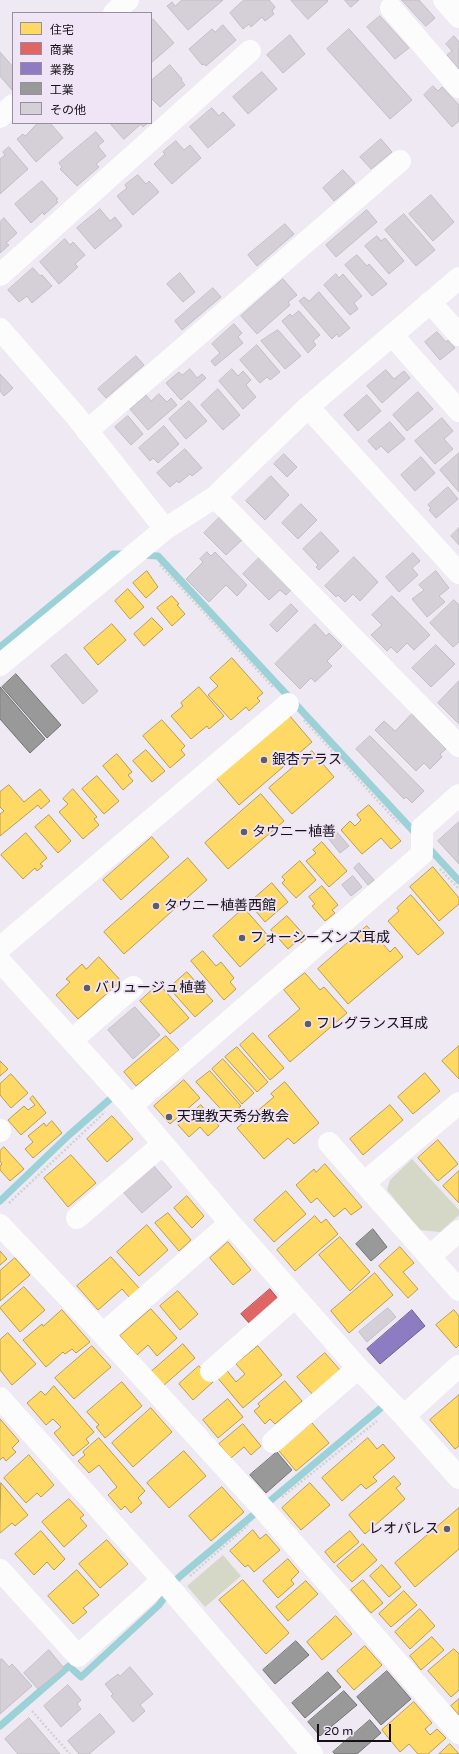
<!DOCTYPE html>
<html>
<head>
<meta charset="utf-8">
<style>
	body { margin:0 }
	#map { position:relative; width:459px; height:1754px; overflow:hidden; background:#eee9f2; font-family:"Varela Round","Noto Sans JP",sans-serif }
	canvas { display:block }
	.legend { position:absolute; left:12px; top:12px; width:140px; height:112px; box-sizing:border-box; background:#efe5f6; border:1px solid #97909c; margin:0; padding:5px 7px; list-style:none; font-size:12px; color:#141016 }
	.legend li { display:flex; align-items:center; gap:8px; height:20px }
	.legend b { width:20px; border:1px solid #97909c }
	.scale { position:absolute; left:317px; top:1724px; width:74px; height:18px; box-sizing:border-box; border:2px solid #141016; border-top:0; padding-left:5px; font-size:12px; line-height:14px; white-space:nowrap; color:#141016; -webkit-text-stroke:3px #efe5f6; paint-order:stroke }
</style>
</head>
<body>
<div id="map">
<canvas width="459" height="1754"></canvas>
<ul class="legend">
<li><b style="height:11px;background:#ffd966"></b>住宅</li>
<li><b style="height:11px;background:#e06666"></b>商業</li>
<li><b style="height:11px;background:#8e7cc3"></b>業務</li>
<li><b style="height:11px;background:#999"></b>工業</li>
<li><b style="height:11px;background:#d5d0d8"></b>その他</li>
</ul>
<div class="scale">20 m</div>
</div>
<script>
const ctx = document.querySelector('canvas').getContext('2d');
ctx.lineJoin = 'round';
function paint(path, color) {
  ctx.fillStyle = color;
  ctx.fill(path, 'evenodd');
}
function trace(path, color, width, dash) {
  ctx.strokeStyle = color;
  ctx.lineWidth = width;
  ctx.lineCap = dash ? 'butt' : 'round';
  ctx.setLineDash(dash || []);
  ctx.stroke(path);
}
function drawText(font, color, halo, rows, align = 'center') {
  ctx.font = font + ' "Varela Round","Noto Sans JP",sans-serif';
  ctx.lineWidth = 4;
  ctx.setLineDash([]);
  ctx.textBaseline = 'middle';
  ctx.strokeStyle = halo;
  ctx.fillStyle = color;
  for (const [text, x, y, turn = 0] of rows) {
    ctx.save();
    ctx.translate(x, y);
    ctx.rotate((+turn || 0) * Math.PI / 180);
    ctx.textAlign = isNaN(turn) ? turn : align;
    if (halo) ctx.strokeText(text, 0, 0);
    ctx.fillText(text, 0, 0);
    ctx.restore();
  }
}
const green = new Path2D(`
	M412 1159 459 1210V1215L440 1232 420 1230 387 1190 390 1180Z
	M223 1555 241 1576 205 1607 187 1586Z`);
const homes = new Path2D(`
	M147 571 158 587 146 598 133 583Z
	M128 589 144 607 130 619 115 601Z
	M172 596 179 604 177 605 185 614 172 626 157 608Z
	M152 618 163 629 144 646 134 634Z
	M112 624 126 640 98 665 84 648Z
	M232 658 263 693 257 698 260 701 249 711 246 707 231 720 208 695 218 686 210 678Z
	M199 687 224 716 209 729 207 726 191 739 171 716 183 706 181 703Z
	M289 715 312 742 239 805 216 778Z
	M162 720 185 746 181 750 185 755 170 768 143 736Z
	M146 750 165 771 152 782 133 761Z
	M312 751 334 777 292 814 269 788Z
	M117 754 132 772 128 775 133 781 123 790 103 766Z
	M97 776 119 801 104 814 82 789Z
	M9 785 24 802 40 789 50 801 41 809 38 805 0 836V814L4 811 0 807V792Z
	M73 789 97 817 94 819 99 825 83 839 59 812 68 804 63 799Z
	M261 794 284 821 228 869 205 843Z
	M369 805 401 841 391 849 381 838 362 854 341 830 350 821 355 826 361 820 357 815Z
	M49 815 71 841 58 853 35 827Z
	M26 833 47 858 40 864 43 866 37 871 35 868 23 879 1 855Z
	M152 837 169 857 121 900 103 880Z
	M322 842 347 871 329 887 306 861 316 853 313 850Z
	M188 858 207 880 124 954 104 932Z
	M300 861 316 880 296 898 282 883 285 880 282 877Z
	M433 867 459 898V904L439 921 410 887Z
	M272 883 288 902 265 922 249 903Z
	M322 886 338 905 332 910 335 913 325 921 312 906 315 904 309 897Z
	M411 895 444 933 418 955 388 921 399 911 397 908Z
	M244 908 271 939 240 967 213 936Z
	M287 916 307 938 301 943 298 940 288 949 271 930Z
	M367 926 390 952 395 947 403 957 348 1004 318 969Z
	M203 951 216 966 221 962 234 978 230 982 236 989 224 1000 191 961Z
	M99 957 121 981 78 1019 56 995 70 982 66 979 82 964 86 969Z
	M187 972 213 1001 195 1017 169 988Z
	M305 973 320 990 324 987 347 1013 290 1062 268 1036 300 1009 284 990Z
	M159 984 189 1018 170 1034 140 1001Z
	M253 1033 284 1068 270 1080 240 1045Z
	M166 1036 179 1050 136 1086 124 1072Z
	M459 1046V1079L442 1061Z
	M237 1047 268 1082 257 1092 225 1057Z
	M223 1059 254 1093 242 1104 212 1069Z
	M0 1061 8 1069 0 1076Z
	M210 1071 241 1106 228 1117 196 1082Z
	M425 1073 440 1091 413 1114 398 1097Z
	M11 1074 28 1093 11 1108 0 1095V1084Z
	M184 1080 200 1098 170 1124 154 1106Z
	M285 1082 319 1123 294 1144 288 1138 264 1159 237 1128 274 1097 271 1094Z
	M33 1096 46 1113 21 1135 8 1120 24 1106 28 1110 35 1105 30 1099Z
	M201 1105 219 1126 208 1136 200 1127 189 1137 178 1125Z
	M390 1105 403 1120 363 1155 350 1139Z
	M112 1116 133 1139 107 1162 87 1139Z
	M52 1121 62 1133 33 1158 25 1149 33 1142 28 1136 44 1123 46 1126Z
	M438 1140 458 1164 438 1181 418 1158Z
	M4 1147 24 1169 10 1181 0 1170V1166L2 1164 0 1161V1151Z
	M71 1155 96 1183 68 1207 44 1178Z
	M325 1164 362 1207 351 1215 345 1208 334 1217 317 1198 311 1203 296 1185 314 1169 316 1172Z
	M459 1171V1203L443 1186Z
	M286 1191 306 1214 274 1242 254 1220Z
	M187 1196 204 1216 192 1228 174 1208Z
	M168 1213 191 1240 179 1251 155 1223Z
	M315 1216 321 1223 326 1219 338 1234 295 1271 277 1250Z
	M147 1225 168 1250 139 1276 117 1252Z
	M340 1237 370 1272 350 1291 319 1255Z
	M228 1242 251 1270 233 1285 210 1258Z
	M400 1247 414 1263 403 1272 418 1289 408 1298 379 1266Z
	M0 1251 7 1259 0 1265Z
	M111 1257 140 1289 130 1298 122 1289 98 1310 77 1286Z
	M15 1258 30 1275 0 1301V1271Z
	M375 1273 393 1295 349 1333 331 1311Z
	M24 1287 45 1310 20 1332 0 1308Z
	M178 1291 198 1314 180 1330 160 1306Z
	M151 1309 177 1338 157 1356 148 1345 137 1355 120 1336Z
	M62 1310 90 1342 76 1353 72 1349 65 1354 63 1352 46 1367 23 1340 42 1324 43 1326Z
	M454 1310 459 1316V1345L456 1348 436 1325Z
	M8 1333 36 1364 12 1385 0 1370V1340Z
	M183 1344 195 1358 163 1386 151 1372Z
	M92 1346 111 1367 74 1399 55 1378Z
	M258 1346 282 1375 243 1408 216 1376 225 1368 236 1382 245 1374 236 1364Z
	M325 1353 340 1370 312 1394 297 1377Z
	M199 1366 213 1382 193 1400 179 1384Z
	M285 1381 302 1401 275 1424 270 1419 265 1424 254 1411 260 1406 258 1404Z
	M122 1382 142 1406 105 1438 96 1427 99 1425 87 1412Z
	M54 1386 94 1432 86 1439 89 1443 73 1456 54 1433 61 1427 53 1419 46 1425 27 1403 41 1391 45 1395Z
	M459 1395V1446L455 1449 430 1420Z
	M228 1399 243 1417 218 1438 203 1420Z
	M151 1408 172 1432 133 1467 112 1443Z
	M0 1419 19 1441 12 1448 16 1452 6 1461 3 1457 0 1460Z
	M312 1423 329 1443 296 1471 279 1451Z
	M243 1424 261 1446 251 1455 244 1447 231 1458 219 1444Z
	M99 1438 145 1491 138 1498 142 1503 131 1513 125 1506 121 1510 108 1495 117 1487 99 1465 89 1473 78 1461 85 1455 83 1452Z
	M368 1438 377 1449 383 1444 395 1458 373 1477 377 1481 366 1489 361 1484 342 1501 322 1478Z
	M184 1451 206 1476 169 1508 147 1483Z
	M29 1455 54 1485 41 1497 37 1493 26 1503 4 1478Z
	M394 1476 401 1484 396 1488 405 1499 365 1534 349 1515Z
	M1 1483 28 1515 15 1526 12 1523 0 1533Z
	M310 1483 330 1505 301 1530 282 1508Z
	M222 1487 244 1512 211 1541 189 1516Z
	M69 1499 84 1515 80 1518 87 1526 64 1547 42 1522Z
	M459 1508V1549L415 1587 395 1563Z
	M253 1530 260 1539 266 1534 280 1550 254 1572 248 1565 245 1567 230 1551Z
	M41 1531 65 1559 54 1570 47 1562 34 1575 15 1554Z
	M350 1531 359 1542 334 1563 325 1552Z
	M107 1540 128 1564 100 1588 79 1564Z
	M363 1544 377 1560 352 1582 337 1566Z
	M288 1559 299 1572 291 1580 294 1584 278 1598 263 1581Z
	M382 1565 401 1587 389 1597 370 1576Z
	M77 1570 99 1595 83 1608 87 1612 73 1624 48 1596Z
	M243 1580 289 1633 266 1654 219 1600Z
	M363 1580 383 1603 371 1613 351 1590Z
	M306 1581 318 1594 288 1621 276 1607Z
	M404 1591 417 1605 391 1627 379 1614Z
	M420 1609 435 1626 410 1649 395 1632Z
	M336 1616 352 1634 322 1660 307 1642Z
	M432 1637 444 1650 421 1670 410 1656Z
	M365 1646 382 1665 354 1690 337 1671Z
	M454 1649 459 1654V1690L451 1697 428 1671Z
	M459 1699V1715L451 1706Z
	M414 1702 432 1723 425 1729 430 1735 437 1729 446 1738 428 1754H418L409 1744 400 1752 382 1730Z
	M450 1744 459 1754H439Z`);
const shops = new Path2D(`
	M270 1289 278 1299 250 1324 241 1314Z`);
const offices = new Path2D(`
	M412 1310 425 1326 380 1364 367 1349Z`);
const industry = new Path2D(`
	M16 674 61 725 47 738 2 687Z
	M0 687 45 739 30 753 0 719Z
	M373 1229 387 1247 371 1261 356 1244Z
	M277 1452 292 1470 266 1493 250 1475Z
	M296 1641 309 1655 275 1684 263 1670Z
	M387 1671 411 1699 381 1725 357 1697Z
	M328 1672 341 1687 305 1718 292 1703Z
	M344 1691 357 1705 320 1736 308 1722Z
	M370 1720 381 1733 357 1754H335L333 1752Z`);
const stream = new Path2D(`
	M141 555 158 556 417 835
	M0 647 113 554H127
	M427 846 459 881
	M0 1201 69 1135 117 1093
	M0 1726 69 1666 81 1677 159 1605 178 1578 382 1407`);
const building = new Path2D(`
	M182 0H223L188 30 167 6 172 2 175 6Z
	M244 0H269L275 7 272 11 274 14 265 21 262 17 251 27 249 24 243 29 230 13Z
	M291 0H327L328 1 308 19Z
	M345 0H359L351 7Z
	M402 0H419L435 18 426 26Z
	M380 16 409 48 395 59 367 27Z
	M153 19 174 43 151 63V21Z
	M223 25 236 40 206 66 204 64 202 65 189 49 212 29 215 32Z
	M349 29 412 100 390 119 327 49Z
	M290 35 305 54 283 73 267 55Z
	M454 36 459 42V69L447 55 452 51 446 44Z
	M0 52 13 67 12 90 0 76Z
	M170 65 182 79 181 80 185 85 160 107 151 98V81Z
	M262 72 277 89 248 114 233 97Z
	M433 86 438 91 442 87 459 105V121L452 127 424 95Z
	M212 108 219 116 223 112 235 125 208 148 190 127Z
	M38 123H50L63 138 36 162 17 139 23 134 25 136Z
	M110 123H148L143 127 141 124 124 139Z
	M96 132 104 141 98 146 106 156 96 164 99 167 77 186 60 169 62 167 59 163Z
	M381 139 392 152 371 169 360 157Z
	M176 141 184 150 190 145 201 158 172 184 154 164 165 154 163 152Z
	M9 147 28 169 0 194V159L5 155 3 152Z
	M343 170 355 183 334 201 323 188Z
	M138 175 146 184 149 181 159 192 133 215 117 196 127 188 125 185Z
	M42 181 58 199 56 200 58 202 44 215 43 212 31 223 15 204Z
	M431 195 454 222 433 241 409 214Z
	M100 209 110 221 115 217 122 226 95 249 77 228Z
	M367 210 377 222 336 257 326 245Z
	M404 214 435 250 416 266 385 230Z
	M4 218 17 233 6 243 9 245 0 253V222Z
	M285 224 294 234 257 266 248 255Z
	M377 236 381 241 385 238 404 261 389 274 365 246Z
	M65 239 70 245 73 242 85 255 75 264 78 267 59 284 40 262Z
	M357 255 367 266 369 264 387 284 372 296 345 265Z
	M33 268 40 276 42 275 52 286 32 303 27 296 19 302 8 290Z
	M180 273 195 292 183 302 167 284Z
	M336 274 339 278 343 274 362 296 354 303 358 309 350 315 324 285Z
	M283 279 297 295 288 302 290 305 257 334 241 316Z
	M213 288 221 297 182 330 175 321Z
	M319 292 350 328 339 337 337 334 332 339 299 301 304 297 309 301Z
	M299 311 320 335 313 341 316 345 308 353 282 321 290 314 292 316Z
	M234 324 242 333 238 337 243 343 215 366 211 361 220 353 212 344Z
	M278 330 301 356 285 369 261 341Z
	M437 332 446 342 448 340 455 348 440 360 425 342Z
	M257 345 280 372 270 380 267 377 260 383 240 360Z
	M136 356 144 365 106 398 98 389Z
	M190 369 197 378 202 374 206 378 181 400 166 383 179 372 182 375Z
	M232 369 238 376 243 371 251 380 246 385 256 397 243 409 219 381Z
	M386 370 394 379 404 371 410 378 382 403 367 386Z
	M0 374 13 388 4 396 0 391Z
	M218 389 240 415 223 430 201 405Z
	M418 392 433 409 407 431 393 415Z
	M159 394 167 402 171 398 177 405 148 430 130 409 146 395 151 401Z
	M367 395 381 411 358 431 344 415Z
	M189 401 207 421 186 439 169 419Z
	M128 416 143 434 131 445 115 427Z
	M442 418 453 431 444 439 453 449 435 464 415 441Z
	M390 422 405 439 388 453 381 446 376 450 368 441Z
	M164 426 179 444 158 463 153 458 150 461 139 448Z
	M185 449 202 468 192 476 190 474 179 483 177 481 170 487 157 473Z
	M459 453V492L440 470Z
	M284 454 297 467 287 477 274 464Z
	M421 457 435 473 415 491 401 475Z
	M271 476 289 495 265 520 246 501Z
	M448 487 458 499 436 518 429 510 431 508 428 505Z
	M301 504 317 520 298 539 282 523Z
	M220 517 242 540 226 555 204 533Z
	M459 528V545L451 536Z
	M321 532 339 551 319 570 316 567 318 565 303 549Z
	M207 552 211 556 215 552 247 585 237 596 226 585 209 602 186 579 203 562 200 559Z
	M413 553 420 561 412 568 418 575 399 592 386 577Z
	M260 557 292 589 286 595 280 590 269 600 243 574Z
	M354 557 378 582 360 601 353 594 345 602 338 595 336 597 325 586Z
	M436 571 449 588 439 596 445 602 427 617 412 599 424 590 419 585Z
	M392 596 430 635 414 650 407 643 397 653 391 647 387 651 371 635 382 625 372 615Z
	M454 600 459 605V642L453 647 430 623Z
	M291 604 298 611 277 632 270 625Z
	M315 624 326 636 329 633 342 646 327 661 332 666 315 682 311 678 300 689 275 664Z
	M436 645 455 664 431 687 412 668Z
	M66 654 98 691 83 704 51 666Z
	M459 681V724L438 703Z
	M412 714 446 749 440 754 442 757 430 769 424 763 416 771 375 730 384 721 395 731Z
	M370 736 424 791 412 803 406 797 404 799 356 749Z
	M459 822V864L438 841Z
	M336 831 349 846 340 853 328 838Z
	M359 863 374 880 368 885 354 868Z
	M353 876 362 887 351 896 342 885Z
	M135 1007 160 1035 133 1059 108 1030Z
	M153 1165 172 1187 142 1213 123 1192Z
	M388 1308 396 1317 367 1342 359 1332Z
	M49 1650 64 1668 38 1689 24 1673Z
	M2 1659 9 1667 12 1664 32 1686 0 1714V1660Z
	M130 1667 153 1694 140 1705 145 1711 133 1722 111 1696 113 1694 105 1684 118 1674 120 1676Z
	M68 1685 81 1700 77 1704 81 1709 61 1727 44 1706Z
	M100 1714 115 1732 89 1754H79L68 1741Z
	M29 1718 60 1754H18L5 1739Z`);
const path = new Path2D(`
	M160 565 273 687
	M304 720 399 824
	M440 869 459 889
	M9 1203 105 1112
	M282 1497 377 1421
	M190 1576 248 1525
	M32 1711 70 1754`);
const minor = new Path2D(`
	M444 0 459 17
	M391 8 459 87
	M114 13 128 0
	M0 117 13 105
	M0 275 250 51
	M430 302 459 335
	M0 329 75 415 165 529
	M392 335 459 411
	M308 407 459 573
	M87 431 400 161
	M215 497 459 746
	M0 665 165 529 215 497 308 407 459 278
	M0 948 288 704
	M0 961 131 1106 230 1223 358 1368 404 1416 459 1478
	M72 1040 133 987
	M459 1103 364 1183 459 1290
	M131 1106 422 854V828L459 795
	M0 1130V1131
	M329 1143 364 1183
	M77 1218 163 1144
	M0 1225 103 1334 265 1511 459 1733
	M430 1256 459 1231
	M103 1334 230 1223
	M211 1371 295 1297
	M0 1398 163 1580 78 1656 0 1570
	M404 1416 459 1366
	M273 1442 358 1368
	M163 1580 312 1754`);
const markers = [
	[264,760,4,"#605c63"],
	[244,832,4,"#605c63"],
	[156,906,4,"#605c63"],
	[242,938,4,"#605c63"],
	[87,988,4,"#605c63"],
	[308,1024,4,"#605c63"],
	[169,1117,4,"#605c63"],
	[447,1529,4,"#605c63"]
];
const poiNames = [
	["銀杏テラス",272,760],
	["タウニー植善",252,832],
	["タウニー植善西館",164,906],
	["フォーシーズンズ耳成",250,938],
	["バリュージュ植善",95,988],
	["フレグランス耳成",316,1024],
	["天理教天秀分教会",177,1117],
	["レオパレス",439,1529,"right"]
];
paint(green, '#d5d8c6');
paint(homes, '#ffd966');
trace(homes, '#b89d4e', 1);
paint(shops, '#e06666');
trace(shops, '#a34c4e', 1);
paint(offices, '#8e7cc3');
trace(offices, '#695c8f', 1);
paint(industry, '#999');
trace(industry, '#717072', 1);
trace(stream, '#9cd2d7', 7);
paint(building, '#d5d0d8');
trace(building, '#c1bec4', 1);
trace(path, '#d3d1d3', 2.5, [2, 2]);
trace(minor, '#fcfcfd', 22);
for (const [x, y, r, color] of markers) {
  const dot = new Path2D();
  dot.arc(x, y, r, 0, 2 * Math.PI);
  ctx.fillStyle = color;
  ctx.fill(dot);
  trace(dot, '#efe5f6', 1.5);
}
drawText('14px', '#141016', '#efe5f6', poiNames, 'left');
</script>
</body>
</html>
